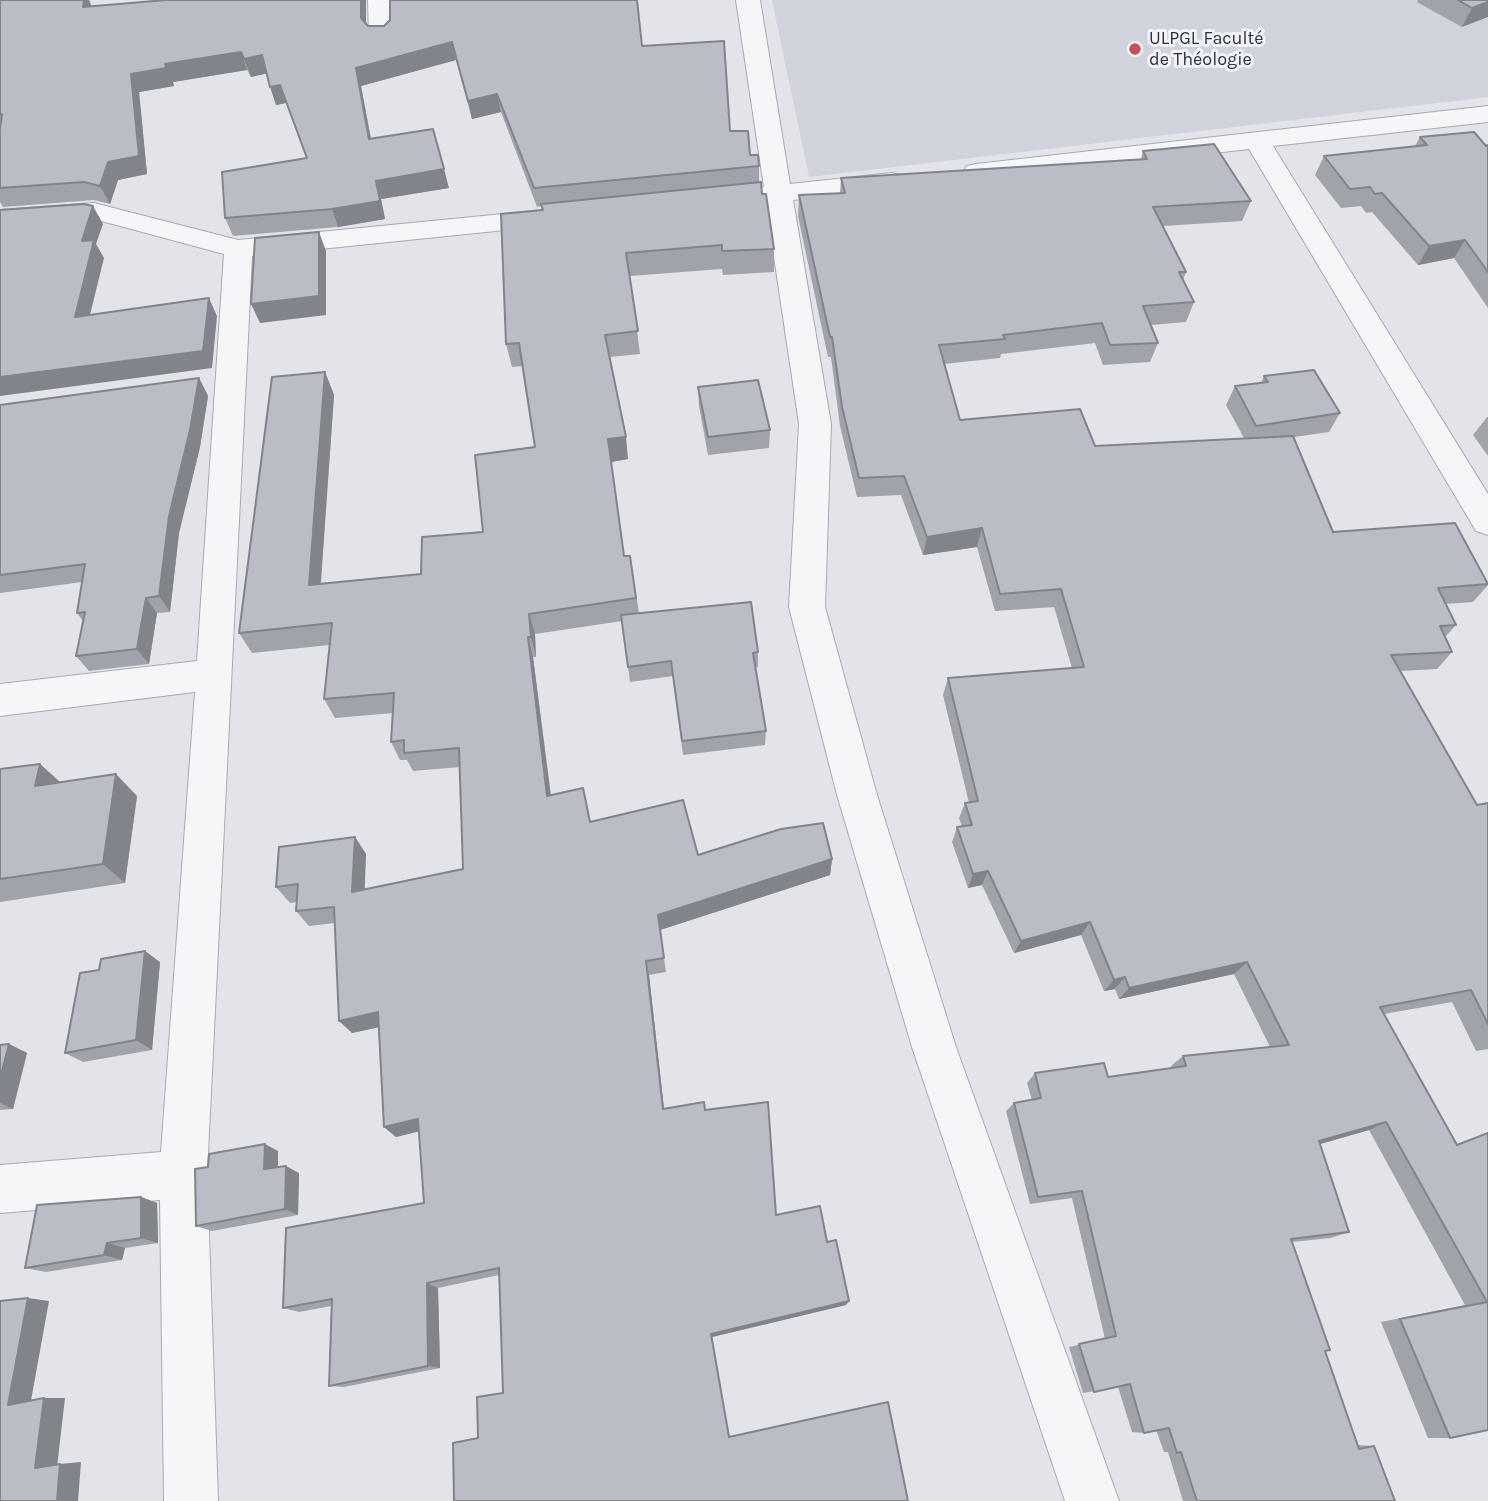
<!DOCTYPE html>
<html>
<head>
<meta charset="utf-8">
<style>
	body { margin:0 }
	canvas { display:block; background:#e2e4ea }
</style>
</head>
<body>
<canvas width="1488" height="1501"></canvas>
<script>
const ctx = document.querySelector('canvas').getContext('2d');
ctx.lineJoin = 'round';
function paint(path, color) {
  ctx.fillStyle = color;
  ctx.fill(path, 'evenodd');
}
function trace(path, color, width, dash) {
  ctx.strokeStyle = color;
  ctx.lineWidth = width;
  ctx.lineCap = dash ? 'butt' : 'round';
  ctx.setLineDash(dash || []);
  ctx.stroke(path);
}
function drawText(font, color, halo, rows, align = 'center') {
  ctx.font = font + ' Karla,sans-serif';
  ctx.lineWidth = 6;
  ctx.setLineDash([]);
  ctx.textBaseline = 'middle';
  ctx.strokeStyle = halo;
  ctx.fillStyle = color;
  for (const [text, x, y, turn = 0] of rows) {
    ctx.save();
    ctx.translate(x, y);
    ctx.rotate((+turn || 0) * Math.PI / 180);
    ctx.textAlign = isNaN(turn) ? turn : align;
    if (halo) ctx.strokeText(text, 0, 0);
    ctx.fillText(text, 0, 0);
    ctx.restore();
  }
}
const built = new Path2D(`
	M772 0H1488V97L809 177Z`);
const minor = new Path2D(`
	M368 0H392L393 36 389 41H373L369 36Z
	M736 0H760L790 184 892 173 901 175 905 181 901 187 892 189 793 200 831 424 825 607 877 795 956 1047 1119 1501H1065L912 1047 837 795 789 607 799 424 766 203 744 202 740 196 744 190 764 187Z
	M1488 106V122L1273 146 1488 494V535L1476 531 1249 149 976 180 967 178 963 172 967 166 976 164Z
	M94 203 238 240 554 209 564 211 568 217 564 223 554 225 252 256 207 1174 218 1501H164L160 1200 0 1213V1165L161 1152 195 692 0 716V684L197 661 224 254 94 219 0 226V210Z`);
const wall = new Path2D(`
	M0 0H89L92 7 166 0H366V23L368 26 642 46 730 131 759 166V182L774 249V272L723 275 722 269 630 276 640 354 610 357 628 459 611 462 624 556H630L639 613 758 652V667L756 668 766 731 765 745 683 755 673 676 630 682 622 621 535 634 536 657H533L551 795 591 822 698 855 832 859 830 875 660 930 666 972 649 975 664 1108 705 1110 776 1215 827 1242 846 1305 712 1337 729 1436 908 1501 478 1438 503 1393 499 1275 438 1288 440 1368 344 1387 329 1386 331 1306 299 1312 283 1308 424 1203 419 1131 396 1137 384 1127 379 1027 352 1033 335 923 309 926 296 911 297 902 290 903 276 887 355 837 366 854 364 889 463 869 460 767 413 771 407 760H400L391 742 393 713 335 718 324 699 330 645 252 653 239 633 325 372 334 395 321 583 421 574 483 532 535 447 523 366 512 367 506 344 542 210 541 206 537 207 501 112 472 119 456 60 361 86 371 138 449 188 381 199 385 219 338 227 233 236 225 218 306 158 286 103 276 105 267 73 251 77 247 70 173 82 174 86 139 92 147 174 118 180 110 204 94 200 3 207 0 202Z
	M1418 0H1488L1462 27 1417 2Z
	M1420 137 1488 145V308L1454 258 1418 265 1372 212 1366 213 1361 206 1341 208 1315 175 1324 156 1415 146Z
	M1143 151 1251 201 1242 221 1163 226 1186 272 1183 280 1194 302 1186 322 1151 325 1158 343 1150 362 1103 365 1095 343 1001 354 1000 358 944 364 960 420 1095 446 1244 438 1226 405 1235 386 1261 383 1264 376 1340 413 1329 432 1294 437 1333 532 1488 585 1473 602 1445 604 1456 625 1445 637 1452 652 1437 669 1400 671 1477 805 1488 803V1049L1476 1051 1452 1002 1384 1014 1457 1145 1488 1133V1430L1450 1438H1428L1381 1322 1465 1305 1369 1130 1320 1144 1349 1232 1331 1238 1292 1242 1325 1351 1358 1445 1374 1446 1395 1501H1183L1168 1452H1164L1156 1430 1144 1433 1132 1432 1118 1387 1083 1393 1069 1347 1105 1339 1072 1198 1030 1204 1006 1111 1014 1103 1032 1100 1027 1083 1035 1073 1108 1077 1172 1068 1171 1066 1183 1056 1270 1047 1234 974 1119 999 1115 989 1104 991 1081 935 1014 953 982 885 968 888 952 842 957 827H962L959 818 965 803H969L943 695 948 678 1072 668 1054 607 995 611 977 547 923 555 901 495 857 497 840 426 831 357H828L798 216 799 195 840 193 841 178 1141 159Z
	M199 378 208 396 200 447 179 533 170 612 157 613 149 664 89 671 76 656 83 621 77 613 82 582 0 593V405Z
	M698 387 770 430 769 448 708 455 699 406Z
	M1487 417H1488V456L1473 435Z
	M40 764 60 782 137 796 125 883 0 902V769Z
	M160 962 152 1050 83 1062 65 1053Z
	M9 1044 27 1053 13 1109 0 1110V1045Z
	M278 1151V1167L299 1173 298 1215 212 1231 196 1226 208 1167Z
	M141 1197 157 1203 158 1243 125 1248 122 1260 46 1272 25 1268Z`);
const shadedWall = new Path2D(`
	M84 0H89L93 10 83 7Z
	M361 0H366V36L361 18Z
	M1488 2V17L1462 27 1472 8Z
	M452 42 456 60 361 86 374 157 369 139 356 68Z
	M241 52 247 70 173 82 174 86 139 92 147 174 118 180 110 204 100 186 131 74 165 64Z
	M262 55 269 73 251 77 244 59Z
	M280 85 286 103 276 105 270 87Z
	M497 94 501 112 472 119 468 101Z
	M444 169 449 188 381 199 385 219 338 227 332 209 376 181Z
	M93 206 103 224 96 244 104 258 85 335 75 317 82 241Z
	M319 232 326 251V315L260 323 251 304Z
	M1465 240 1454 258 1418 265 1429 246Z
	M209 298 217 316 212 368 0 396V377Z
	M325 372 334 395 319 605 309 585Z
	M199 378 208 396 200 447 179 533 170 612 159 596 169 516Z
	M626 437 628 459 611 462 608 439Z
	M982 528 977 547 923 555 927 537Z
	M146 598 157 613 149 664 137 649Z
	M529 614 535 634 536 657 531 637Z
	M528 637 533 657 553 814 547 796Z
	M40 764 63 785 35 786Z
	M116 774 137 796 125 883 103 864Z
	M355 837 366 854 364 907 352 892Z
	M832 859 830 875 660 930 666 972 658 915Z
	M988 871 982 885 968 888 973 874Z
	M1090 922 1081 935 1014 953 1021 941Z
	M145 951 160 962 152 1050 136 1040Z
	M646 961 649 975 665 1119 663 1109Z
	M1247 962 1234 974 1119 999 1129 988Z
	M1125 977 1115 989 1104 991 1114 980Z
	M378 1012 389 1025 352 1033 339 1021Z
	M9 1044 27 1053 13 1109 0 1103V1079Z
	M418 1119 429 1129 396 1137 384 1127Z
	M1386 1122 1369 1130 1303 1149 1319 1141Z
	M265 1144 278 1151V1176L264 1169Z
	M286 1166 299 1173 298 1215 285 1209Z
	M141 1197 157 1203 158 1243 141 1238Z
	M107 1243 125 1248 122 1260 104 1255Z
	M427 1283 438 1288 440 1368 428 1366Z
	M28 1298 49 1301 30 1406 8 1405Z
	M849 1301 846 1305 712 1337 729 1437 711 1334Z
	M44 1398H65L57 1467 35 1468Z
	M81 1462 78 1501H57L60 1464Z`);
const building = new Path2D(`
	M0 0H84L83 7 166 0H361V18L368 26H384L390 20V0H637L642 46 724 41 730 131H748L750 155H758L759 166 534 188 497 94 468 101 452 42 356 68 369 139 433 129 444 169 376 181 380 201 332 209 225 218 222 172 307 158 280 85 270 87 262 55 244 59 241 52 165 64 166 68 131 74 139 156 108 162 100 186 84 182 0 188V129L2 114 0 115Z
	M1458 0H1488V2L1472 8Z
	M1474 132 1486 146 1488 145V272L1465 240 1429 246 1382 193 1375 194 1370 187 1350 189 1324 156 1427 145 1420 137Z
	M1214 144 1251 201 1153 207 1186 272H1179L1194 302 1143 306 1158 343 1110 345 1102 323 1003 335 1005 339 939 345 960 420 1080 409 1095 446 1293 436 1333 532 1455 523 1488 584 1438 588 1456 625 1440 626 1452 652 1391 655 1477 805 1488 803V1024L1471 990 1380 1007 1457 1145 1488 1133V1430L1450 1438 1400 1319 1487 1302 1386 1122 1319 1141 1349 1232 1291 1239 1330 1350 1325 1351 1359 1449 1374 1446 1395 1501H1197L1181 1452 1177 1453 1169 1428 1144 1433 1130 1384 1094 1392 1079 1344 1116 1336 1082 1191 1038 1197 1014 1103 1041 1098 1035 1073 1104 1063 1108 1077 1186 1066 1183 1056 1289 1045 1247 962 1129 988 1125 977 1114 980 1090 922 1021 941 988 871 973 874 957 827 972 825 965 803 978 801 948 678 1084 667 1061 589 1000 594 982 528 927 537 904 476 859 478 842 407 832 337H830L799 195 845 193 841 178 1147 159 1143 151Z
	M761 182 762 194H766L774 249 722 251V245L626 253 638 331 605 335 626 437 608 439 624 556H630L636 598 529 614 531 637H528L547 796 583 788 590 822 683 800 698 855 781 829 823 823 832 859 658 915 664 958 646 961 663 1109 704 1102 705 1110 768 1102 776 1215 820 1206 827 1242 836 1240 849 1301 711 1334 729 1437 888 1402 908 1501H454L453 1443 478 1438 477 1397 503 1393 499 1268 427 1283 428 1366 329 1386 332 1299 283 1308 286 1228 424 1203 418 1119 384 1127 378 1012 339 1021 334 907 296 911 298 884 276 887 279 847 355 837 352 892 463 869 459 748 404 753V740L391 742 394 693 324 699 332 623 239 633 272 377 325 372 309 585 421 574 422 537 483 532 475 455 535 447 519 343 506 344 501 214 543 210 541 204Z
	M84 204 93 206 82 241 94 240 75 317 209 298 203 351 0 377V210Z
	M319 232V296L251 304 255 238Z
	M1314 370 1340 413 1256 426 1235 386 1268 382 1264 376Z
	M199 378 190 430 169 516 159 596 146 598 137 649 76 656 85 612 77 613 85 564 0 575V405Z
	M758 380 770 430 708 437 698 387Z
	M751 602 758 652 753 653 766 731 682 741 671 661 628 667 621 615Z
	M40 764 35 786 116 774 103 864 0 879V769Z
	M145 951 136 1040 65 1053 80 973 99 970 101 959Z
	M9 1044 0 1079V1045Z
	M265 1144 264 1169 286 1166 285 1209 196 1226 195 1169 208 1167 209 1154Z
	M141 1197V1238L107 1243 104 1255 25 1268 37 1205Z
	M28 1298 8 1405 44 1398 35 1468 60 1464 57 1501H0V1301Z`);
const markers = [
	[1135,49,7,"#c65056"]
];
const farPoinames = [
	["ULPGL Faculté",1149,39],
	["de Théologie",1149,60]
];
paint(built, '#d0d3db');
trace(minor, '#a7abb4', 2);
paint(minor, '#f5f6f8');
paint(wall, '#a0a3aa');
paint(shadedWall, '#82848b');
paint(building, '#babdc6');
trace(building, '#82848b', 2);
for (const [x, y, r, color] of markers) {
  const dot = new Path2D();
  dot.arc(x, y, r, 0, 2 * Math.PI);
  ctx.fillStyle = color;
  ctx.fill(dot);
  trace(dot, '#f2f3f7', 2.5);
}
drawText('18px', '#2b3140', '#f2f3f7', farPoinames, 'left');
</script>
</body>
</html>
